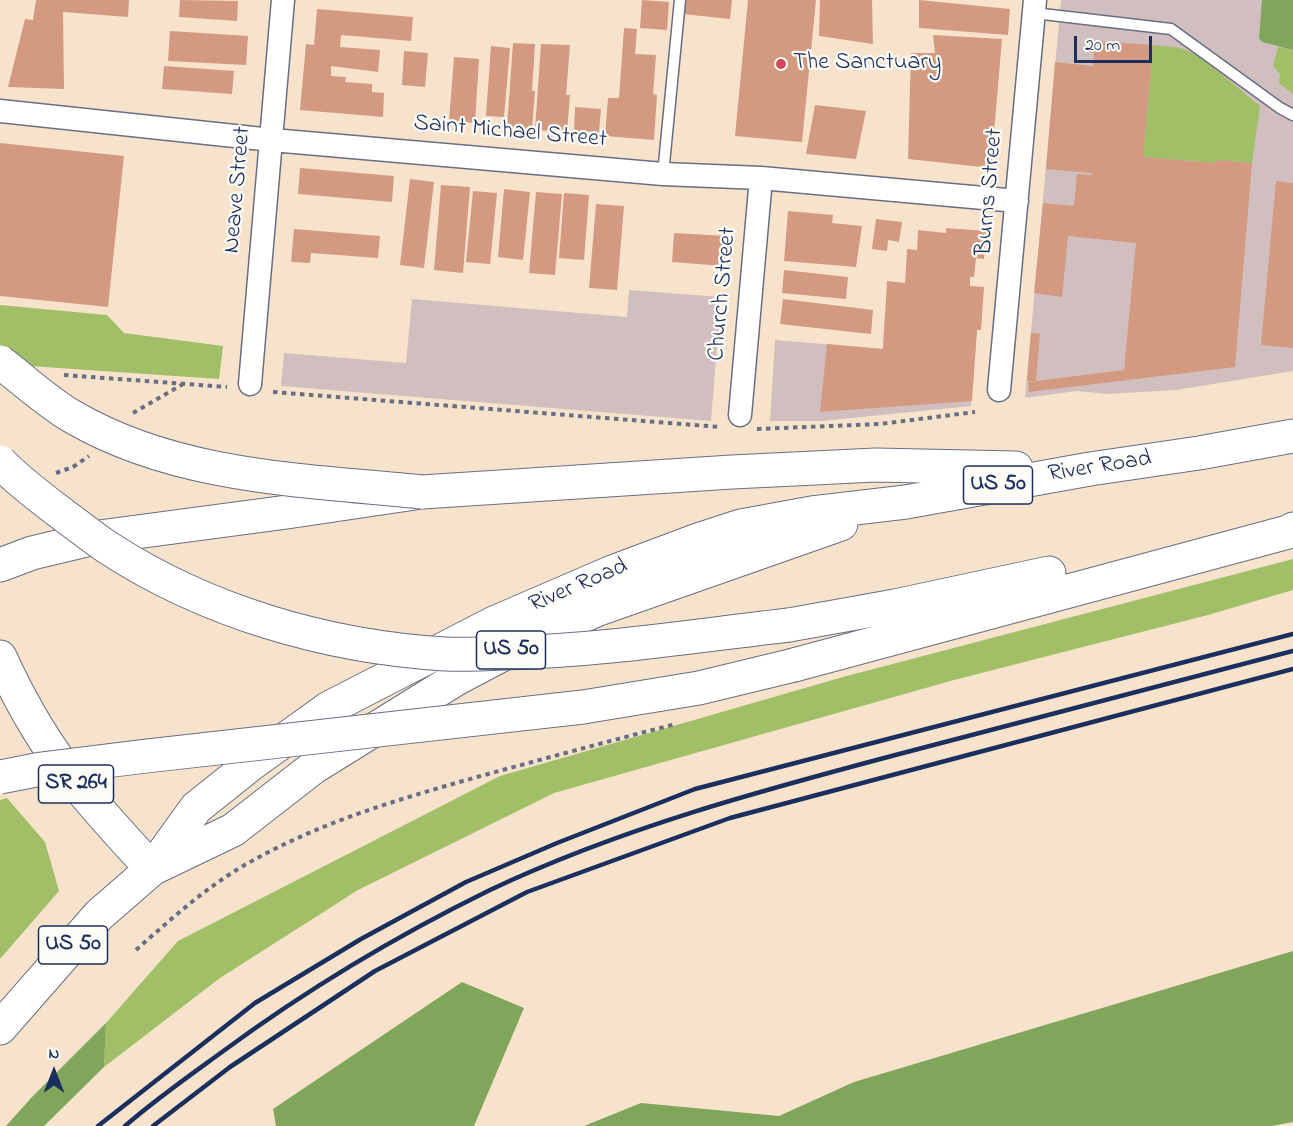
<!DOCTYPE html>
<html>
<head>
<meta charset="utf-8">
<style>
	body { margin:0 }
	#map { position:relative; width:1293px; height:1126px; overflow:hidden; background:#f7e3cc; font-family:"Indie Flower",sans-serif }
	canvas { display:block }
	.north { position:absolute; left:24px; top:1042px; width:60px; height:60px; -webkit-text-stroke:4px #fdfcf7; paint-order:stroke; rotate:0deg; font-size:16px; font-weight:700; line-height:24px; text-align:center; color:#1b2f5e }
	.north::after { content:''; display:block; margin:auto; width:21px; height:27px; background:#1b2f5e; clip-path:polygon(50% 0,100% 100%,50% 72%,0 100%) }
	.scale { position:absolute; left:1074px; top:36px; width:78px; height:27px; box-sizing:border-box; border:3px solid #1b2f5e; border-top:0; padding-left:8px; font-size:18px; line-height:21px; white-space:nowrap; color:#1b2f5e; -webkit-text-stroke:4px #fdfcf7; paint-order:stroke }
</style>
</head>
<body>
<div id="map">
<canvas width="1293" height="1126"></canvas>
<div class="north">N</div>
<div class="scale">20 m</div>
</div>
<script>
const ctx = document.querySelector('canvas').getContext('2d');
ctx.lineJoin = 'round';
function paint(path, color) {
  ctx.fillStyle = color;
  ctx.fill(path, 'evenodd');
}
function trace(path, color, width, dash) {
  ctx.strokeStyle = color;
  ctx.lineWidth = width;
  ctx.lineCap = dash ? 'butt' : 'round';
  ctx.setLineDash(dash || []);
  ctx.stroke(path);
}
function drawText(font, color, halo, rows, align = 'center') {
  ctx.font = font + ' "Indie Flower",sans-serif';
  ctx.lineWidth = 4.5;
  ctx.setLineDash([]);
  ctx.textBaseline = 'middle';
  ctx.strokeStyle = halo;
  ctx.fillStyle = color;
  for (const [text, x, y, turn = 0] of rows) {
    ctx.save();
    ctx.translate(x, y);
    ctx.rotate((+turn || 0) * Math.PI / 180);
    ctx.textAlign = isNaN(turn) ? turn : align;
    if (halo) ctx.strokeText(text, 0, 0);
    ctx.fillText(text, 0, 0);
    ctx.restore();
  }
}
const industrial = new Path2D(`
	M1061 0H1293V371L1176 390 1107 394 1077 391 1025 398Z
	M629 290 721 297 711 421 281 386 284 353 406 363 412 299 627 317Z
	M884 322 977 330 971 406 822 421H770L775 340 883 349Z`);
const green = new Path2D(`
	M1153 45 1180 48 1198 55 1260 106 1252 163 1217 160 1216 163 1143 157Z
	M1278 47 1293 50V94L1279 83 1280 74 1273 66Z
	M0 305 107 315 124 333 223 346 219 379 0 364Z
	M1293 559V590L1208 615 954 680 554 793 358 890 220 978 104 1067 106 1023 178 941 500 776 843 677Z
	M7 798 45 842 59 891 0 959V800Z`);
const forest = new Path2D(`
	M1262 0H1293V50L1262 42 1259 38Z
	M1293 951V1122L1272 1126H584L641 1103 779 1116 854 1082Z
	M462 982 524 1008 474 1126H276L273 1109Z
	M106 1023 104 1067 44 1126H6L32 1097Z`);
const building = new Path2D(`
	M36 0H129L128 17 63 12 64 89 8 87 25 19 33 20Z
	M180 0 238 1 237 21 179 17Z
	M642 0 669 2 667 30 640 28Z
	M684 0H732L730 19 683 14Z
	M748 0H816L802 142 735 136Z
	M820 0H872L873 44 819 36Z
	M919 0 1010 9 1008 35 919 28Z
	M317 9 413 17 411 41 341 35 340 47 380 50 378 72 331 66V76L346 77 345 82 372 84V92L384 93 383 117 300 110 306 44 314 45Z
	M624 28 637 29 635 54 656 55 653 94 657 95 654 140 605 136 608 98H619Z
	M170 31 248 36 246 65 168 61Z
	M933 35 1002 39 991 168 908 159 911 53H935Z
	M1095 41 1153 45 1143 157 1216 163 1217 160 1252 163 1235 367 1029 392 1028 382 1124 370 1136 243 1068 236 1062 297 1034 293 1043 203 1074 206 1077 174 1092 175V173L1046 169 1055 62 1093 66Z
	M513 43 535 44 532 91H535L532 129 507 127Z
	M541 44 570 45 566 95H570L567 132 535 130Z
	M491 46 510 48 504 117 486 116Z
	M404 51 428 53 425 87 402 85Z
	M454 57 479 59 475 123 449 121Z
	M164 66 234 71 232 94 162 89Z
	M815 105 866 111 856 159 806 154Z
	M575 107 601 109 599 132 574 131Z
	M0 143 124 156 108 307 0 296Z
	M300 168 394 176 392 202 298 194Z
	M410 179 434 182 424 268 400 265Z
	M1276 181 1293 183V348L1261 345Z
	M441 185 470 187 463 273 434 270Z
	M504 189 530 192 523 260 498 257Z
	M473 191 497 193 490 264 466 262Z
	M536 192 562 194 555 275 529 273Z
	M564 193 589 195 584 260 559 258Z
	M596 204 624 206 617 290 589 288Z
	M788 211 833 215 832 223 862 226 856 267 784 261Z
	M876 219 902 222 899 242 888 240 887 251 872 249Z
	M946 228 986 231 984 259 976 258 974 277H970V286L984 287 981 330H977L972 401 820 412 827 344 883 349 887 281 905 283 907 249 917 250 918 230 946 233Z
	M294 229 380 236 378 258 311 253 310 263 291 262Z
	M674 233 726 236 724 266 672 262Z
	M784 270 848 277 846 299 782 293Z
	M783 299 873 310 871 334 780 324Z
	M1031 333 1040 334 1036 381H1027Z`);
const path = new Path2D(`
	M64 375 227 387
	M273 392 720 427
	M133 413 183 384
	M757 429 880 424 975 412
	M56 473 73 467 89 456
	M136 950C170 920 204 889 243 866 317 823 396 800 477 777 543 759 609 741 676 724`);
const service = new Path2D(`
	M1034 13 1171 29 1280 108 1293 115
	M663 174 680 0`);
const minor = new Path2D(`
	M0 111 272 140 663 174 761 178 1017 201
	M250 384 283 0
	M999 390 1035 0
	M740 415 761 178`);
const primary = new Path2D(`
	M0 565 32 553 99 537 287 512 422 492 732 472 876 465 1016 468
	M0 657C20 701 45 745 76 783 100 813 126 841 152 869
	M156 867 233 830 314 767 456 679 530 640 596 610 841 524
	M0 1028 99 915 152 869 196 808 251 764 329 708 494 623 610 573 698 540 741 526 812 513 906 502 1090 469 1199 453 1293 436`);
const motorway = new Path2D(`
	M789 625 895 606 1049 573
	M794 665 1288 532 1293 529`);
const rail = new Path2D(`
	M98 1126 255 1003 361 939 466 882 557 843 695 789 1293 634
	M125 1126C156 1099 189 1076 222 1052 306 990 396 936 490 890 621 828 763 790 903 753 1033 719 1163 685 1293 651
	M153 1126 230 1067 375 971 527 892 730 818 1293 669`);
const primaryBridge = new Path2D(`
	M0 362C24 380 47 402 73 417 178 478 304 480 422 492`);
const motorwayBridge = new Path2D(`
	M0 462C20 483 44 500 66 517 80 527 93 538 107 547 206 612 328 647 445 654 465 655 485 654 504 653 599 651 694 636 789 625
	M0 777 41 769 146 756 583 707 699 688 794 665`);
const markers = [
	[781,64,6,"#d1495b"]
];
const shields = [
	[998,485,69],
	[511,650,69],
	[76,784,75],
	[73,945,69]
];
const shieldNames = [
	["US 50",998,485],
	["US 50",511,650],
	["SR 264",76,784],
	["US 50",73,945]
];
const poiNames = [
	["The Sanctuary",793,64]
];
const streetNames = [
	["Saint Michael Street",510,133,5],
	["Neave Street",239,190,-85],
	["Burns Street",991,192,-85],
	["Church Street",724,294,-85],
	["River Road",1100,468,-9],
	["River Road",579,587,-23]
];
paint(industrial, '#d1bfbf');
paint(green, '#a1bf66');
paint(forest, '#80a65b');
paint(building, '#d49a81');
trace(service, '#686e84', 13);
trace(minor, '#686e84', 25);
trace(primary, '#686e84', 35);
trace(motorway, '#686e84', 35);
trace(path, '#686e84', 4, [4.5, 4.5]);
trace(service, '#fff', 10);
trace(minor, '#fff', 22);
trace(primary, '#fff', 33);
trace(motorway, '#fff', 33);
trace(rail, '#1b2f5e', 4.5);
trace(primaryBridge, '#686e84', 35, []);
trace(motorwayBridge, '#686e84', 35, []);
trace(primaryBridge, '#fff', 33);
trace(motorwayBridge, '#fff', 33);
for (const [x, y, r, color] of markers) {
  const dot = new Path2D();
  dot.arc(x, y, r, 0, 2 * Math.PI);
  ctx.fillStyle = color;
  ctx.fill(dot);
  trace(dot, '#fdfcf7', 2);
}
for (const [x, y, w] of shields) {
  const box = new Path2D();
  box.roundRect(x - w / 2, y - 19, w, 38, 4.5);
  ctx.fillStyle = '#fdfcf7';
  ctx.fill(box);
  trace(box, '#1b2f5e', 1.5);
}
drawText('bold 22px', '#1b2f5e', null, shieldNames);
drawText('24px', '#1b2f5e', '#fdfcf7', poiNames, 'left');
drawText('24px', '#1b2f5e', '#fdfcf7', streetNames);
</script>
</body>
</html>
